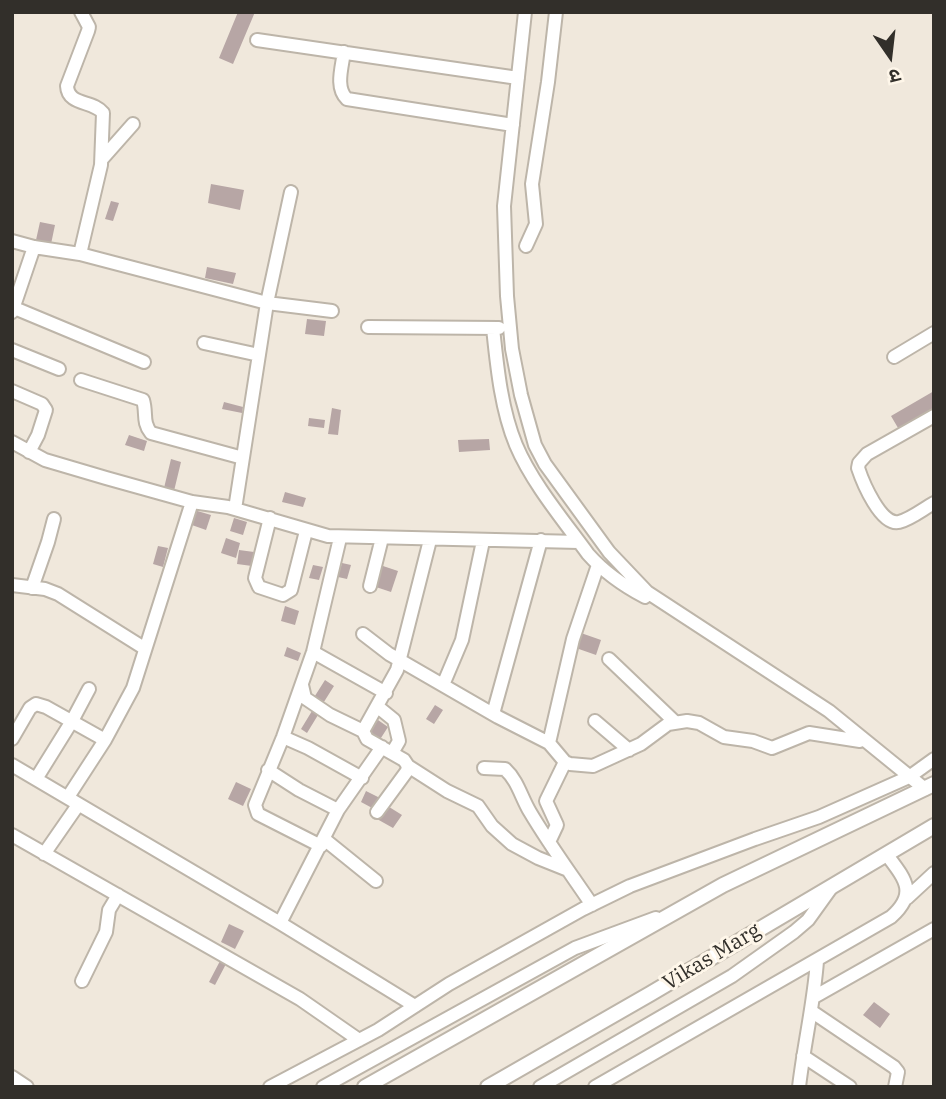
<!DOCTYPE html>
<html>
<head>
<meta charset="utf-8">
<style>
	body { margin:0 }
	#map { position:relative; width:946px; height:1099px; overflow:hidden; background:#f0e8dc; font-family:"IBM Plex Serif","Noto Sans Devanagari",serif }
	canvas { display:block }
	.frame { position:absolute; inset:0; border:14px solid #322f2a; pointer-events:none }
	.north { position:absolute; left:855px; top:21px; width:70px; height:70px; -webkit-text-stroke:5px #fef6e9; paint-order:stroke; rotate:166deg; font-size:19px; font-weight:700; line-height:28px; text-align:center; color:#322f2a }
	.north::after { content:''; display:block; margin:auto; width:24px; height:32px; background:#322f2a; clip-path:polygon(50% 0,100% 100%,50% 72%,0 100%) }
</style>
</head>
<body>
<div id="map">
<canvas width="946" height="1099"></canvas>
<div class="frame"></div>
<div class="north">उ</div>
</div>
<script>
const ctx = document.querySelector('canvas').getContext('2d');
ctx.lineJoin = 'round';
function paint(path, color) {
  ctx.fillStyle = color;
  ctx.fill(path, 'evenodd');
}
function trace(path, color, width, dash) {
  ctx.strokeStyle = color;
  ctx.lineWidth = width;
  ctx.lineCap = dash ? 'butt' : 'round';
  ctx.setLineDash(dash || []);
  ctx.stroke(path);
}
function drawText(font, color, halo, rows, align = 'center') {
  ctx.font = font + ' "IBM Plex Serif",serif';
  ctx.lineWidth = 6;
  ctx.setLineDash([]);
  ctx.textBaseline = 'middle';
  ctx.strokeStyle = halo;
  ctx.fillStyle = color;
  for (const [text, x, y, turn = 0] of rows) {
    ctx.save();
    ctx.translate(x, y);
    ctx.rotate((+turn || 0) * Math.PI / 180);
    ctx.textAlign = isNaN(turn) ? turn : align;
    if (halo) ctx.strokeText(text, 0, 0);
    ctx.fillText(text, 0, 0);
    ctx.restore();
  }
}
const building = new Path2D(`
	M238 12H255L233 64 219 58Z
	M211 184 244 190 240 210 208 203Z
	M111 201 119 203 113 221 105 219Z
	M40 222 55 225 51 244 36 240Z
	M207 267 236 273 233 284 205 278Z
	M307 319 326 321 324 336 305 334Z
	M934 391V414L901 433 891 416Z
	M224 402 243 407 242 413 222 409Z
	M332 408 341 410 338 435 328 434Z
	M309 418 325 420 324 428 308 426Z
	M129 435 147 441 144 451 125 445Z
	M489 439 490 450 459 452 458 440Z
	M171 459 181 462 174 491 164 488Z
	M285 492 306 498 303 507 282 502Z
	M194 510 211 515 206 530 189 524Z
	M234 518 247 522 243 535 230 531Z
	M226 538 240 543 236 558 221 553Z
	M158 546 168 548 163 567 153 564Z
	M239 550 254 552 252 566 237 564Z
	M342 563 351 565 347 579 338 577Z
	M313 565 323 567 319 580 309 578Z
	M380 565 398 571 391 592 373 586Z
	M285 606 299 611 295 625 281 621Z
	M581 633 601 640 596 655 576 648Z
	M287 647 301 653 298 661 284 656Z
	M325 680 334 686 322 705 313 699Z
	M435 705 443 710 434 724 426 719Z
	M312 711 318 715 307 733 301 729Z
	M378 720 388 727 379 741 369 734Z
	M236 782 251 789 243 806 228 799Z
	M366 791 380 798 374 809 361 802Z
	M386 805 402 815 393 828 377 819Z
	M229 924 244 931 235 949 221 942Z
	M220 961 226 964 215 985 209 982Z
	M874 1002 890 1014 880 1028 863 1015Z`);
const minor = new Path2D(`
	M525 12 504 206 507 296 512 349 521 395 535 445 545 464 609 552 647 592 829 711 925 789
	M257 40 518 78
	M344 52C342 67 335 88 347 99L513 125
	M102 159 133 124
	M12 241 34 247 80 254 267 303 332 311
	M526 246 536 224 532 184 548 82 556 12
	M80 254 101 165 103 113C93 100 68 106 67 86L88 31 89 27 81 12
	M12 307 144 362
	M12 312 34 247
	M368 327 499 328
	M493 328C497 366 501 409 516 445 532 483 564 521 588 554 604 572 624 586 645 597
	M204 343 259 355
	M12 350 59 369
	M894 357 934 333
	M81 380 143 400C147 413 142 422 151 433L243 458
	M12 391 42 404 46 410 38 435 29 452
	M934 416 867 454 859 463 858 468C863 483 881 526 899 522 911 519 923 509 934 503
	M12 442 45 460 106 478 192 502 228 507 328 536 579 542
	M235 509 267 303 291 192
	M270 518 255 578 259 587 283 595 291 590 306 531
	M12 585 45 589 58 594 144 648
	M370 586 382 538
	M32 588 48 542 54 519
	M363 634 389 654 498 717 549 743 565 762 570 764 593 766 641 744 668 724 687 721 699 723 724 737 753 741 772 748 809 733 860 741
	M313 652 386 693
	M609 659 675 722
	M302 685 305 698 330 715 363 731
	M443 685 462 640 483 541
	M378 707 394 720 399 741 392 753
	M493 714 541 540
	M595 721 629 750
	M283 737 308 748 362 778
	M12 739 30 708 36 704 46 707 105 740
	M549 743 573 639 598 565
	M12 765 280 923 415 1006
	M408 766 447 791 478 806 492 826 512 844 538 858 568 870
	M484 768 505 769C518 781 521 797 530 812 549 844 571 874 592 905
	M268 770 299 790 338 810
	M36 779 72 721 89 689
	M68 797 105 740 133 688 192 502
	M377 812 407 771 408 766 404 760 367 739 363 731 397 670 430 540
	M12 835 300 999 359 1040
	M324 839 376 881
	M549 842 557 825 546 801 565 762
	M321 846 258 814 255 805 283 737 313 652 340 538
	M44 854 78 805
	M907 898 934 873
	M280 923 338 810 382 747
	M82 981 106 932 109 910 118 895
	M814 997 934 929
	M811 1011 894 1067 898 1072 895 1087
	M803 1056 850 1087
	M12 1077 27 1087
	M270 1087 378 1030 449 984 583 909 630 886 755 839 819 817 909 777 934 759
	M323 1087 575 948 656 918
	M540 1087 732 976 794 932 808 920 831 888
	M595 1087 891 917C918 893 905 879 887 855
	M799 1087C804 1044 814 1003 817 961`);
const major = new Path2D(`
	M365 1087 723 885 934 784
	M488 1087 650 994 934 826`);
const streetNames = [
	["Vikas Marg",712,957,-31]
];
paint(building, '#b7a6a5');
trace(minor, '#bdb5a9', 16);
trace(major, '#bdb5a9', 18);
trace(minor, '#fff', 12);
trace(major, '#fff', 14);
drawText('21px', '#322f2a', '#fef6e9', streetNames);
</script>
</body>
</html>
